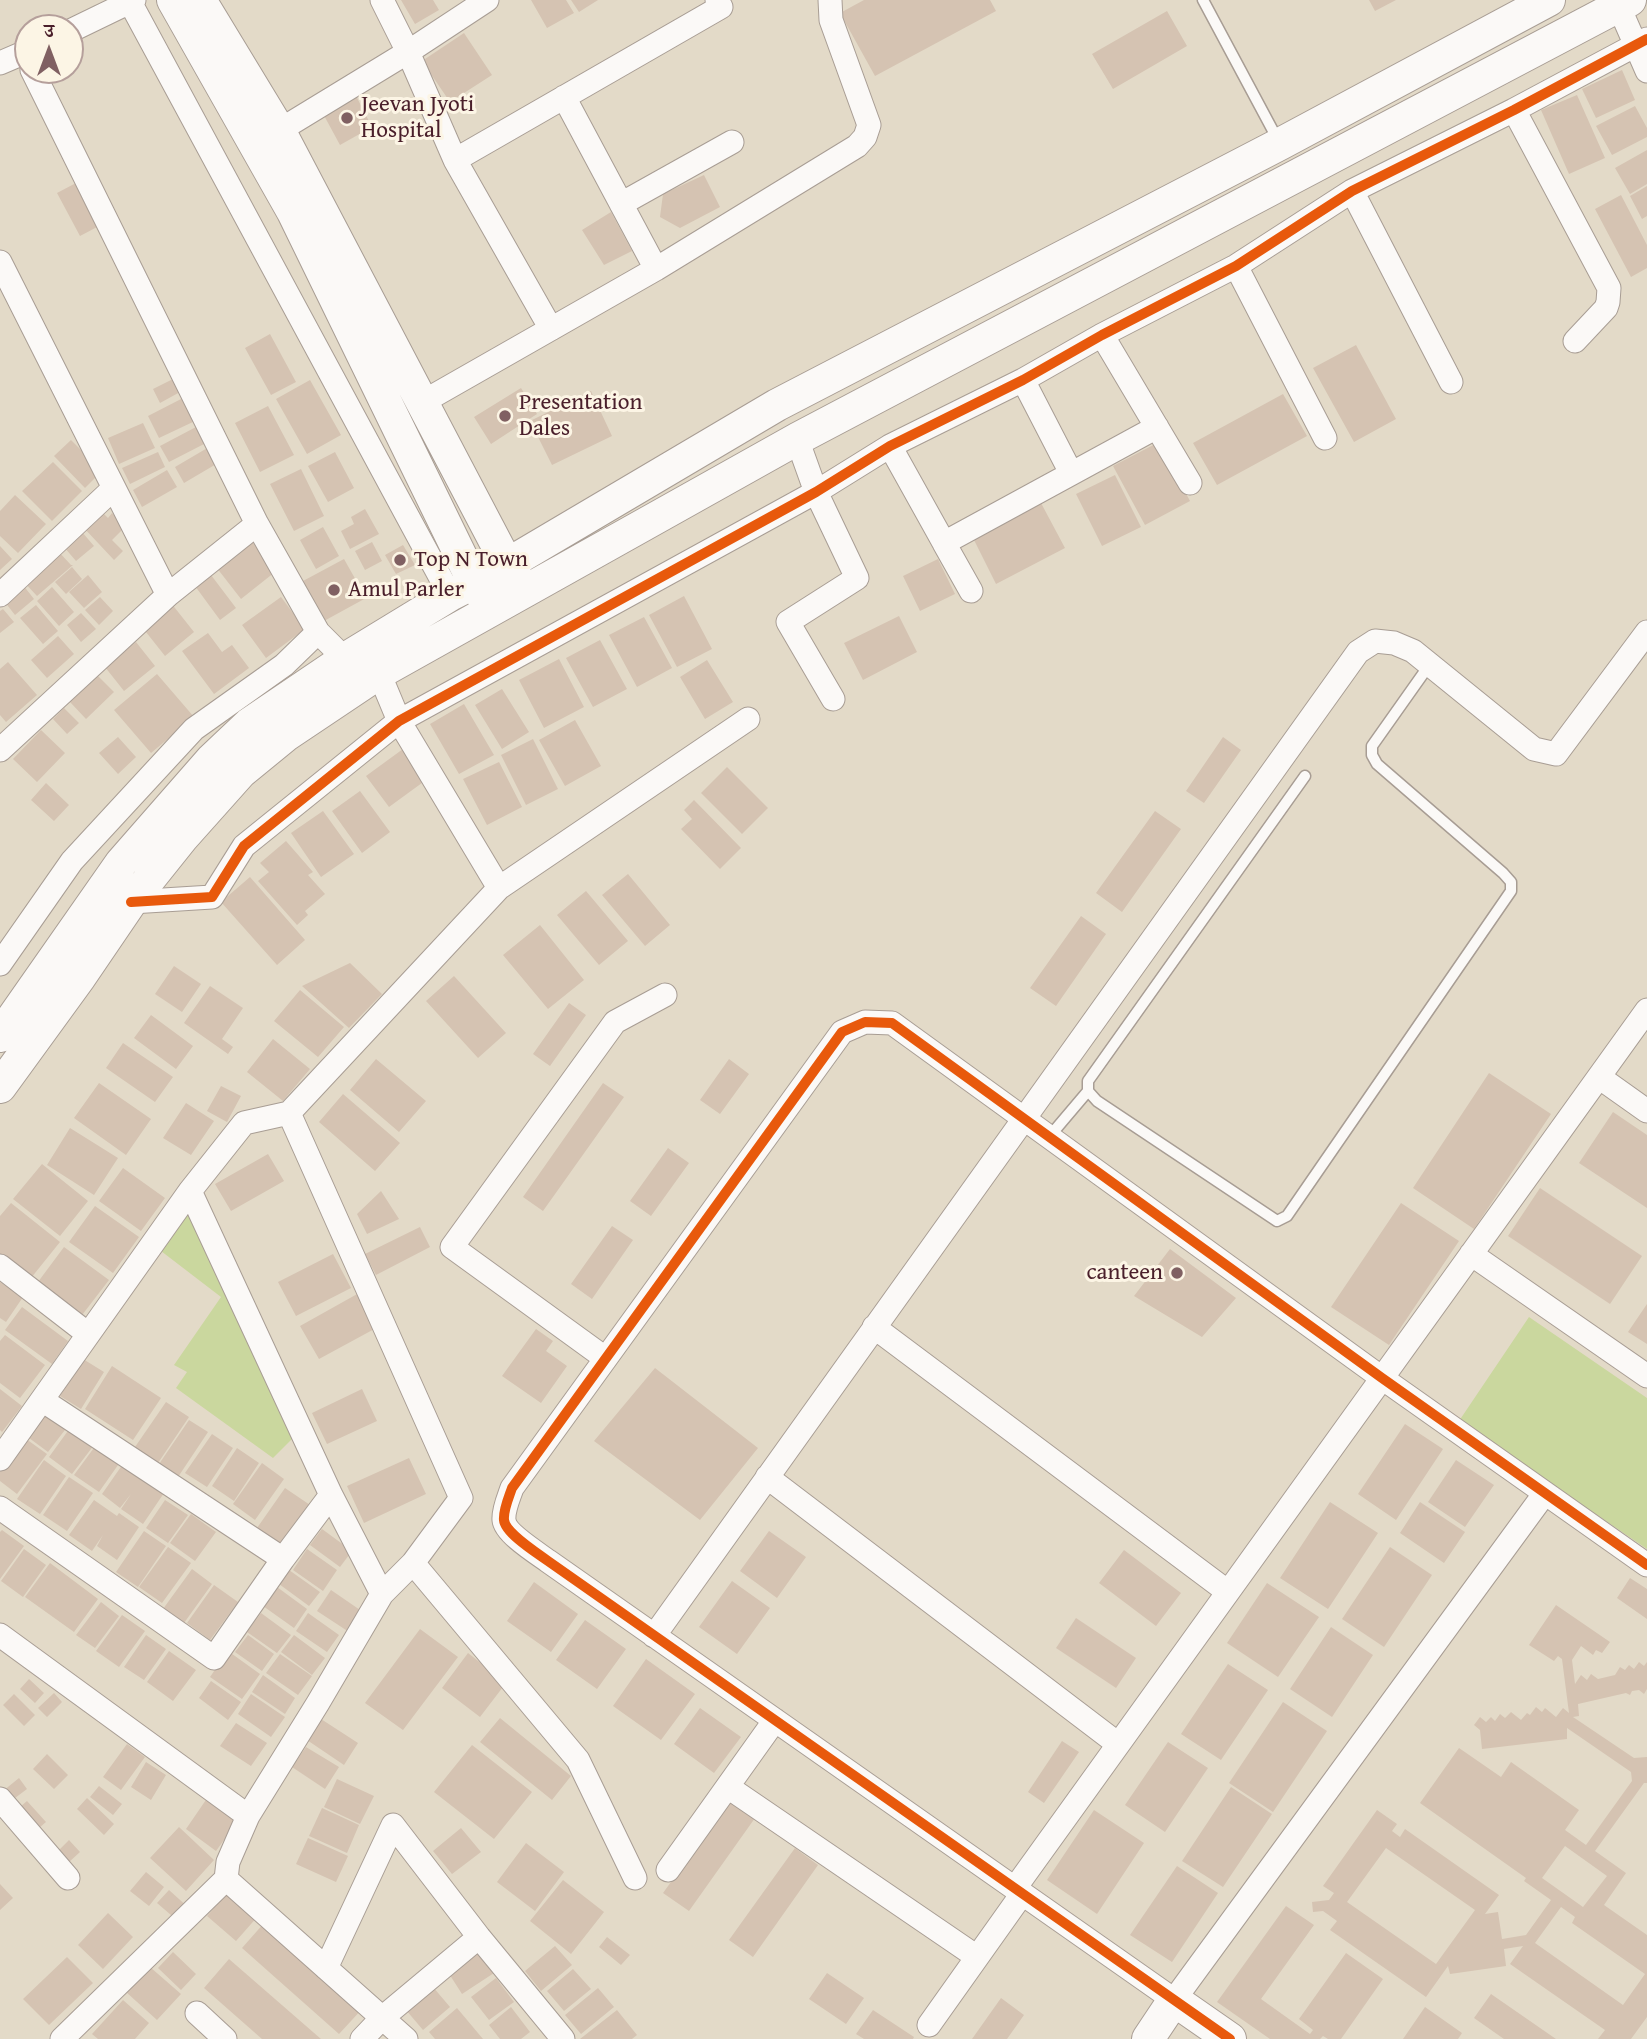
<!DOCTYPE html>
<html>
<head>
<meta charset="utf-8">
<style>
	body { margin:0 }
	#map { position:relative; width:1647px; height:2039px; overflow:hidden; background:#e3dac8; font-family:"Gentium Book Plus","Noto Serif Devanagari",serif }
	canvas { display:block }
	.north { position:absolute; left:14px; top:14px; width:70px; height:70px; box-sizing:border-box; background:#fcf5e5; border:2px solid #b59f9b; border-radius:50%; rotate:0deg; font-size:19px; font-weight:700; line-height:28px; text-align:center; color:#4a1f2b }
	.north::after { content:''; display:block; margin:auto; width:24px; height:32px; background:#806062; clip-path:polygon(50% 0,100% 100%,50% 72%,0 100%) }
</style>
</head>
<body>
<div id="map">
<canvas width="1647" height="2039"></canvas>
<div class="north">उ</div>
</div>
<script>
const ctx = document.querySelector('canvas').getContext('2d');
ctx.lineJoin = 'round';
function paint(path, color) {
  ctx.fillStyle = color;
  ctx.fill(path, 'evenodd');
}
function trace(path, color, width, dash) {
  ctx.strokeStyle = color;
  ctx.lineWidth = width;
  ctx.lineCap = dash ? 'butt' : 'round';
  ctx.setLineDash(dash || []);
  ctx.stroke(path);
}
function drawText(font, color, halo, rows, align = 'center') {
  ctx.font = font + ' "Gentium Book Plus",serif';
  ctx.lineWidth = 6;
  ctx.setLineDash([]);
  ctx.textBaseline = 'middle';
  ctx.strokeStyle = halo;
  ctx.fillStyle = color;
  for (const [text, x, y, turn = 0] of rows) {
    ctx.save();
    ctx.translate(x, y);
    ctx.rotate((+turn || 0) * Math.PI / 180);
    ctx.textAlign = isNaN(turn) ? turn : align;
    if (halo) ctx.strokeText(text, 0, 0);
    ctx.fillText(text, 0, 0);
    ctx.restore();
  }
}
const green = new Path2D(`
	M190 1206 293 1438 273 1458 176 1388 187 1372 174 1365 221 1297 161 1251Z
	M1529 1317 1647 1398V1549L1459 1421Z`);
const building = new Path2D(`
	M401 0H433L439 10 415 24Z
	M531 0H566L574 13 547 28Z
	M571 0H598L579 12Z
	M864 0H990L996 11 875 76 840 13Z
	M1369 0H1396L1375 11Z
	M1167 11 1187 46 1113 89 1092 54Z
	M464 33 492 75 450 102 422 61Z
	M1622 70 1635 100 1596 118 1582 89Z
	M354 92 372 127 340 145 321 110Z
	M1577 95 1605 158 1569 174 1541 110Z
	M1635 106 1647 128V137L1612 155 1596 126Z
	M1647 150V184L1630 194 1615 168Z
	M704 175 720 207 680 228 660 217 663 194Z
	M76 183 99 226 80 236 57 193Z
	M1647 186V216L1642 219 1630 196Z
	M1621 195 1647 245V268L1631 277 1595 209Z
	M611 212 632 251 604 265 582 230Z
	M270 334 296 382 271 395 245 348Z
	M1356 345 1396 419 1354 442 1313 368Z
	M173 379 180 392 160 403 153 389Z
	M310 380 341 435 307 454 276 399Z
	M521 388 537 414 491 444 474 417Z
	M591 391 612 436 552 465 530 421Z
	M1283 394 1307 436 1217 485 1193 443Z
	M183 398 195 421 159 438 148 416Z
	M268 406 294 455 260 472 235 423Z
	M143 423 155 448 119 464 108 438Z
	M196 427 204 444 169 462 160 446Z
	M71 440 102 471 85 488 54 456Z
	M1159 442 1190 501 1145 525 1113 466Z
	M209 447 218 463 184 483 175 467Z
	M158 452 165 467 130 484 122 468Z
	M335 452 354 488 328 502 308 466Z
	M53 462 82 491 52 521 22 491Z
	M301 469 324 516 294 531 270 484Z
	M167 470 177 487 142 507 133 490Z
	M1115 475 1141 527 1102 546 1076 494Z
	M15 495 46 524 18 553 0 536V511Z
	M1041 503 1065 548 996 584 973 538Z
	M365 509 379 534 350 549 341 531 354 524 351 517Z
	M100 510 108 518 112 513 125 527 112 540 123 551 114 560 83 527Z
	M323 527 339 556 316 569 300 540Z
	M82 532 94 546 76 561 64 547Z
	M248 536 275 572 241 599 213 563Z
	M372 542 382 561 365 570 355 551Z
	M403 545 415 565 396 574 385 555Z
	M0 546 12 559 0 570Z
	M58 551 71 565H73L37 596 23 581Z
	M344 559 366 598 324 621 303 581Z
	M938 559 955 594 920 611 903 576Z
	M72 567 82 579 66 594 55 582Z
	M88 575 102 592 84 608 69 592Z
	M211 575 236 608 220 620 195 586Z
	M23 585 34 599 15 615 4 601Z
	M52 587 74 612 59 626 37 601Z
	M684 596 712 649 677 667 649 615Z
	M100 597 113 611 99 625 85 610Z
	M281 597 305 629 266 658 242 625Z
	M171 603 194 632 165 656 142 627Z
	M36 605 58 631 43 644 20 618Z
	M3 609 14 622 0 633V611Z
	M81 613 96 629 81 642 67 625Z
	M899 616 917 652 863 680 844 643Z
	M644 617 672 668 637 687 609 635Z
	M208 633 222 652 232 645 249 668 214 694 182 651Z
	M58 636 74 654 47 678 31 660Z
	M600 640 627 689 593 707 566 658Z
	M136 642 155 666 124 691 105 667Z
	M559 659 584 707 544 728 519 680Z
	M707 660 733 702 705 719 680 677Z
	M8 662 37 695 6 722 0 715V669Z
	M157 674 194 717 151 753 114 710Z
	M98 676 114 692 86 719 70 702Z
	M502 689 529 732 502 749 475 705Z
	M464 704 494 755 459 774 430 724Z
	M64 708 79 723 67 734 53 719Z
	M575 720 601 766 565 786 539 740Z
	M41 730 65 753 37 782 13 759Z
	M118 737 136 757 118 774 99 753Z
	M1223 737 1241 750 1204 803 1186 791Z
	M533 739 558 789 526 805 501 755Z
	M403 749 426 780 389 807 366 776Z
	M499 762 522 807 487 825 463 779Z
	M727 767 768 808 742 834 701 793Z
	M46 783 69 805 54 821 31 800Z
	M360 791 390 832 362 853 332 811Z
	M694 800 741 848 720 869 681 829 692 819 684 810Z
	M323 811 354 854 321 877 291 833Z
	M1155 811 1181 829 1122 912 1096 893Z
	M286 841 313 872 308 875 325 894 305 911 308 915 297 925 258 881 269 872 260 863Z
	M628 874 670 925 645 946 602 895Z
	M250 877 305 940 277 965 221 902Z
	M586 891 628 941 599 965 557 915Z
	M1081 916 1106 934 1056 1006 1030 988Z
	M540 925 584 980 548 1009 503 955Z
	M350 963 382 994 349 1028 302 986Z
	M174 966 201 984 182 1012 155 994Z
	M454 976 506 1033 478 1058 426 1001Z
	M210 986 243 1008 222 1039 233 1047 228 1054 184 1023Z
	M300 990 344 1027 318 1057 274 1021Z
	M569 1003 586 1015 550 1066 533 1054Z
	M151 1015 193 1046 176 1069 134 1038Z
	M273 1039 310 1069 283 1101 247 1072Z
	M123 1043 173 1077 155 1102 106 1068Z
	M376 1059 426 1101 399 1132 350 1090Z
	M729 1059 749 1074 720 1114 700 1100Z
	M1489 1073 1551 1114 1474 1229 1413 1188Z
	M99 1083 151 1119 126 1155 74 1118Z
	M603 1083 624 1097 543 1211 523 1197Z
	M221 1086 241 1096 227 1122 207 1111Z
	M343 1094 400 1143 375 1171 319 1122Z
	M186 1103 214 1121 191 1155 163 1138Z
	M1613 1112 1647 1135V1208L1579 1163Z
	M70 1128 118 1158 94 1195 47 1165Z
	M668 1148 689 1163 651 1216 630 1201Z
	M268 1154 284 1181 231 1211 215 1184Z
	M42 1164 88 1201 60 1236 13 1199Z
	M123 1168 165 1198 141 1231 99 1201Z
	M1540 1188 1642 1256 1610 1304 1508 1236Z
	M381 1191 399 1219 367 1234 357 1214Z
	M11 1203 60 1242 27 1283 0 1261V1216Z
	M1401 1203 1459 1241 1389 1345 1331 1307Z
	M95 1206 139 1237 113 1273 69 1242Z
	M612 1226 633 1240 592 1299 571 1284Z
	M420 1227 430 1247 376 1275 365 1254Z
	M64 1247 109 1280 79 1319 35 1286Z
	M1170 1249 1236 1298 1202 1337 1134 1296Z
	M333 1254 351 1288 296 1316 278 1282Z
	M0 1282 23 1297 6 1322 0 1318Z
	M359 1293 378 1327 319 1359 300 1326Z
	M1647 1304V1344L1628 1332Z
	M22 1307 68 1341 52 1364 5 1330Z
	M536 1329 553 1341 546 1351 567 1366 541 1403 502 1376Z
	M5 1335 45 1365 20 1398 0 1383V1341Z
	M83 1359 104 1372 81 1409 60 1396Z
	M112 1366 161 1398 133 1440 85 1409Z
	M655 1368 758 1448 700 1520 594 1441Z
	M0 1389 22 1406 2 1432 0 1430Z
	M362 1389 377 1421 327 1444 312 1413Z
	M166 1402 189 1417 158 1463 135 1447Z
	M45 1409 68 1426 48 1452 25 1435Z
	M189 1420 208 1432 178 1477 159 1464Z
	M1405 1424 1443 1449 1396 1520 1358 1494Z
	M70 1428 94 1445 72 1474 49 1457Z
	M212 1434 233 1448 207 1487 185 1473Z
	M22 1436 47 1454 17 1494 0 1481V1466Z
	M99 1441 123 1458 99 1492 74 1475Z
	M237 1448 259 1463 234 1501 212 1486Z
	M409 1458 426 1494 364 1523 347 1486Z
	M44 1460 66 1476 40 1514 17 1499Z
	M1456 1460 1494 1485 1465 1527 1428 1502Z
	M125 1461 164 1493 143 1524 121 1509 131 1494 120 1508 102 1494Z
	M262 1463 284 1479 255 1520 233 1504Z
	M69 1477 93 1493 67 1531 43 1515Z
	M285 1488 313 1507 285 1547 257 1528Z
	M94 1500 117 1516 119 1513 139 1527 117 1560 97 1546 103 1535 92 1551 69 1535Z
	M165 1500 188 1515 168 1543 146 1528Z
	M1330 1502 1378 1533 1328 1609 1280 1578Z
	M1420 1502 1465 1532 1444 1563 1400 1533Z
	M191 1514 216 1532 195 1561 170 1543Z
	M322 1529 352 1551 340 1567 310 1545Z
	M2 1530 24 1546 0 1579V1532Z
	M144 1531 166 1546 138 1587 116 1572Z
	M769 1531 806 1557 777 1598 740 1571Z
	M168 1547 191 1563 162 1603 139 1587Z
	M1390 1547 1432 1575 1384 1647 1342 1619Z
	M24 1549 46 1565 23 1597 1 1581Z
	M307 1549 337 1570 323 1591 293 1570Z
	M1124 1550 1181 1593 1156 1626 1099 1583Z
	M50 1563 98 1599 74 1632 25 1597Z
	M192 1569 212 1584 184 1623 163 1609Z
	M289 1570 320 1592 309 1606 279 1584Z
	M1630 1578 1647 1589V1619L1617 1598Z
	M732 1581 770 1608 737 1654 699 1627Z
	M534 1582 578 1614 551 1652 507 1621Z
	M1267 1583 1319 1617 1278 1677 1227 1643Z
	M214 1585 238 1602 210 1640 187 1623Z
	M277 1587 307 1609 294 1628 263 1606Z
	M331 1590 363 1612 349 1632 317 1611Z
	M101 1602 119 1616 95 1648 76 1635Z
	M1556 1605 1610 1642 1602 1653 1596 1650 1593 1655 1581 1646 1572 1660 1575 1684 1581 1675 1587 1680 1591 1674 1598 1679 1615 1675 1620 1667 1625 1670 1629 1665 1634 1669 1639 1662 1644 1666 1647 1662V1689L1644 1694 1639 1690 1632 1691 1630 1695 1626 1693 1578 1704 1579 1716 1573 1717 1634 1758 1647 1757V1783H1644L1595 1851 1626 1873 1604 1905 1647 1935V2017L1631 2039H1598L1605 2030 1510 1964 1523 1946 1504 1949 1506 1966 1450 1974 1448 1966 1426 1997 1330 1930 1337 1921 1323 1911 1313 1912 1312 1902 1329 1900 1334 1893 1323 1886 1377 1810 1397 1824 1392 1831 1400 1837 1405 1829 1499 1895 1485 1914 1498 1912 1502 1939 1526 1935 1551 1900 1524 1881 1526 1878 1420 1803 1459 1748 1501 1777 1511 1762 1579 1810 1565 1830 1586 1845 1632 1781 1631 1772 1567 1728V1739L1482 1749 1480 1730 1474 1725 1480 1717 1486 1722 1491 1717 1495 1721 1500 1714 1505 1718 1511 1712 1521 1720 1527 1713 1530 1715 1536 1707 1542 1712 1545 1708 1556 1717 1563 1708 1569 1713 1562 1659 1558 1656 1554 1661 1529 1645ZM1565 1846 1607 1876 1583 1907 1542 1878ZM1386 1848 1475 1910 1436 1964 1347 1902ZM1561 1907 1575 1917 1572 1923 1645 1974 1623 2005 1535 1943Z
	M261 1613 291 1635 277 1653 247 1632Z
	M308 1613 339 1635 327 1652 296 1631Z
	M122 1615 145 1631 119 1667 96 1651Z
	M1076 1618 1136 1658 1116 1688 1056 1648Z
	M585 1620 626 1649 597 1689 556 1660Z
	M1331 1627 1373 1655 1332 1717 1290 1689Z
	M420 1629 458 1657 403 1730 365 1703Z
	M146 1635 166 1649 144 1680 124 1667Z
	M248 1635 274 1654 262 1671 235 1652Z
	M294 1635 325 1658 312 1675 281 1652Z
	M169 1651 196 1670 173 1701 147 1682Z
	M228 1651 260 1674 242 1699 210 1677Z
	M468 1653 506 1683 480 1717 442 1688Z
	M280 1654 312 1676 298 1695 266 1673Z
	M646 1659 695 1694 661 1740 613 1706Z
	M1228 1664 1268 1690 1221 1760 1181 1734Z
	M263 1675 295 1698 285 1714 252 1692Z
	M29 1679 44 1693 35 1703 20 1689Z
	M211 1681 241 1702 228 1720 199 1698Z
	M54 1693 62 1702 47 1717 38 1708Z
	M14 1694 35 1715 24 1726 3 1705Z
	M251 1694 285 1717 271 1737 238 1714Z
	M1283 1702 1327 1731 1273 1812 1229 1783Z
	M700 1708 741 1737 714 1773 674 1744Z
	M500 1718 571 1776 552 1800 480 1742Z
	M321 1719 358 1743 344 1765 307 1740Z
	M236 1723 267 1743 251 1766 220 1746Z
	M1062 1741 1079 1752 1044 1803 1028 1792Z
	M1168 1742 1208 1768 1165 1832 1125 1805Z
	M127 1744 145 1757 121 1790 103 1777Z
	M472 1745 532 1792 494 1839 434 1792Z
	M306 1747 339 1767 325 1789 292 1767Z
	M47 1754 68 1775 54 1789 33 1769Z
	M146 1762 166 1775 151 1800 131 1787Z
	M19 1778 27 1789 11 1801 3 1791Z
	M337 1779 374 1796 360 1824 324 1807Z
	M99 1786 122 1804 113 1815 90 1797Z
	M1231 1787 1272 1814 1223 1887 1182 1861Z
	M210 1794 241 1816 216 1851 186 1829Z
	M87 1798 114 1824 104 1835 77 1809Z
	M730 1800 755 1818 689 1911 663 1893Z
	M27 1801 46 1822 32 1834 13 1813Z
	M322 1808 359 1825 347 1853 309 1836Z
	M1094 1810 1144 1843 1097 1914 1047 1880Z
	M179 1827 214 1860 186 1891 150 1858Z
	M461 1828 481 1852 452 1874 433 1851Z
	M308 1838 348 1856 336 1882 296 1864Z
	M69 1840 80 1852 68 1863 58 1851Z
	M526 1843 564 1872 535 1911 497 1882Z
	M795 1848 818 1865 753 1957 729 1940Z
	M1177 1866 1218 1893 1172 1962 1130 1935Z
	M146 1872 164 1887 149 1906 130 1891Z
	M563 1880 604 1912 571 1954 530 1921Z
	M0 1884 13 1898 0 1910Z
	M169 1890 190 1909 178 1921 157 1903Z
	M230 1890 259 1915 236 1941 207 1916Z
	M1286 1906 1314 1925 1261 1999 1310 2034 1313 2030 1299 2019 1346 1953 1383 1979 1341 2039H1328L1323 2036 1320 2039H1270L1217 2002Z
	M108 1913 133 1937 103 1969 78 1945Z
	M265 1922 363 2008 339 2034 242 1948Z
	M607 1937 630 1955 621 1965 599 1947Z
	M555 1946 572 1965 541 1991 525 1971Z
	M478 1948 494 1973 462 1994 446 1969Z
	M173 1952 196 1974 181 1990 158 1968Z
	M67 1957 93 1983 49 2025 23 1999Z
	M229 1959 321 2039H262L204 1988Z
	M150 1967 181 1994 157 2020 126 1992Z
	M573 1969 591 1989 564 2011 547 1991Z
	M827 1973 864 1998 846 2024 809 1999Z
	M496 1978 514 2002 489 2020 471 1997Z
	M433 1987 450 2007 423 2030 406 2010Z
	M598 1988 614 2007 581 2034 565 2015Z
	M1491 1994 1556 2039H1504L1474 2018Z
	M1001 1998 1024 2015 1007 2039H972Z
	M123 2000 149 2023 135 2039H98L92 2034Z
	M511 2007 530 2032 521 2039H500L489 2025Z
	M1425 2007 1462 2033 1458 2039H1403Z
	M457 2008 483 2039H435L429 2032Z
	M617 2010 637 2035 632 2039H580Z
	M873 2010 914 2037 913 2039H864L856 2034Z`);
const lane = new Path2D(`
	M1203 0 1279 142
	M1305 776 1088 1081V1091L1097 1101 1277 1221 1287 1216 1511 891V882L1503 873 1377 764 1372 755V746L1430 664
	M1049 1137 1088 1091`);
const street = new Path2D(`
	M382 0 408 52 455 160 551 329
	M1616 0 1647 71
	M130 2 450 595
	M70 31 134 0
	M0 63 28 51
	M32 70 257 524 318 632 345 659
	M564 97 656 269
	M1514 110 1609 288 1608 302 1606 308 1575 341
	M267 138 408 52 487 0
	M455 160 721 7 717 0
	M1352 191 1451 382
	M621 204 732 142
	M0 262 168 595
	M1236 266 1325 438
	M1102 335 1190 483
	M1023 380 1071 473
	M421 403 656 269 857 146 865 137 869 125 831 20 830 0
	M797 439 816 492 857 578 788 622 833 699
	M890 446 944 543 1157 427
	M944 543 971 591
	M0 595 114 488
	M374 661 399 721 499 888
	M0 750 168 595 257 524
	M131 902 212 897 244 846 399 721 816 492 890 446 1023 380 1102 335 1236 266 1352 191 1514 110 1647 39
	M0 964 72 861 194 729 284 665 318 632
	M1599 1077 1647 1111
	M190 1191 331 1495 382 1594
	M1471 1254 1647 1376
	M0 1266 88 1334
	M874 1327 1228 1592
	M605 1358 452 1247 615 1022 665 995
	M42 1400 283 1559
	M0 1459 190 1191 244 1123 289 1113 499 888 748 719
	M767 1477 1118 1744
	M1545 1493 1174 2000 548 1561C537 1553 505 1533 504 1520 503 1510 509 1497 512 1488L842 1032 865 1022 892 1023 1382 1378 1647 1565
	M0 1508 214 1658 283 1559 331 1495
	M413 1563 578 1760 635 1878
	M0 1635 248 1816 228 1862 226 1879 406 2039
	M654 1636 1358 652 1375 641 1394 643 1413 651 1534 749 1556 754 1647 632
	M728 1787 977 1957
	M0 1799 68 1878
	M248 1816 318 1703 382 1594 413 1563 461 1498 289 1113
	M668 1870 775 1720
	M1015 1888 1647 1010
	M326 1968 393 1825 479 1937 563 2039
	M197 2013 225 2039
	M929 2025 1022 1894
	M62 2039 226 1879
	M362 2039 382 2018 479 1937`);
const secondary = new Path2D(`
	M173 0 293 212 474 583 485 600
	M200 0 279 130 507 564 519 581
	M0 1036 121 863 212 759 249 724 345 659 450 595 491 574 777 405 1280 144 1549 0
	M0 1087 80 977 131 902 183 837 241 772 285 736 379 673 797 439 1630 0
	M1148 2039 1174 2000 1230 2039`);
const cycleway = new Path2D(`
	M131 902 212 897 244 846 399 721 816 492 890 446 1023 380 1102 335 1236 266 1352 191 1514 110 1647 39
	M1230 2039 548 1561C537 1553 505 1533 504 1520 503 1510 509 1497 512 1488L842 1032 865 1022 892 1023 1382 1378 1647 1565`);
const markers = [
	[347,118,7,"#806062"],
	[505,416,7,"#806062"],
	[400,560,7,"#806062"],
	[334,590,7,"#806062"],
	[1177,1273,7,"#806062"]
];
const poiNames = [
	["Jeevan Jyoti",361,105],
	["Hospital",361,131],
	["Presentation",519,403],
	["Dales",519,429],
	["Top N Town",414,560],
	["Amul Parler",348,590],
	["canteen",1163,1273,"right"]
];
paint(green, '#cad79e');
paint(building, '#d5c3b2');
trace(lane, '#a89d94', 13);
trace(street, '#a89d94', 25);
trace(secondary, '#a89d94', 34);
trace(lane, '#fbf9f7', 10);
trace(street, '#fbf9f7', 23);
trace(secondary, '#fbf9f7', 32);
trace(cycleway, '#e8590c', 10);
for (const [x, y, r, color] of markers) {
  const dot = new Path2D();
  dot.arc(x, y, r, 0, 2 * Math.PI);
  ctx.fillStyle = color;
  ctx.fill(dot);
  trace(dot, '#fcf5e5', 2.5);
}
drawText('23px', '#4a1f2b', '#fcf5e5', poiNames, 'left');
</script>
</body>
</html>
